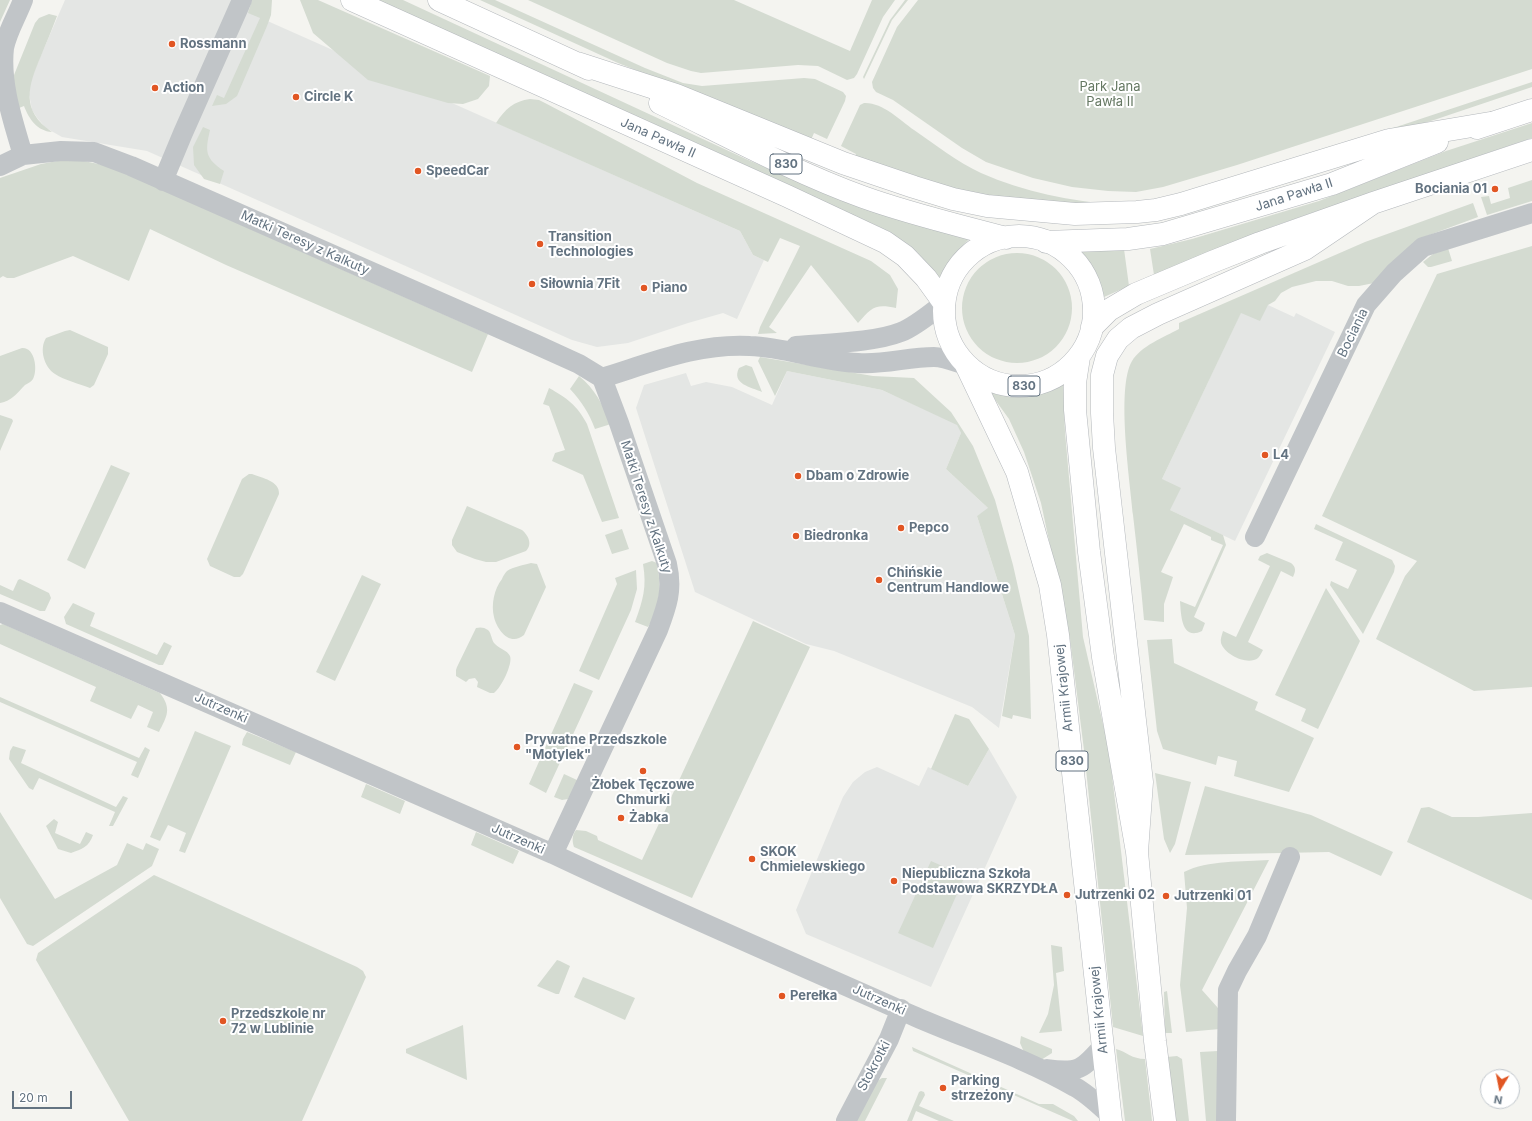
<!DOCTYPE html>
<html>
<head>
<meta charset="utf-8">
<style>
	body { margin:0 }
	#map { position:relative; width:1532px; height:1121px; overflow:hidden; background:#f4f4f0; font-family:Inter,sans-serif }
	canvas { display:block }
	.north { position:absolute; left:1480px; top:1069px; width:40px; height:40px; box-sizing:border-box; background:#fff; border:1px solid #c1c7cd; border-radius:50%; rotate:190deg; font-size:11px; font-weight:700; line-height:16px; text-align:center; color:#637381 }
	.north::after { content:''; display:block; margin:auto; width:14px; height:18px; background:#e15623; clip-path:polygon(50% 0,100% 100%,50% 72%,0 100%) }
	.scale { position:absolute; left:12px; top:1091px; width:60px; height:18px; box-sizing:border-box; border:2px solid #637381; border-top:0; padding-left:5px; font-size:12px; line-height:14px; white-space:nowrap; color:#637381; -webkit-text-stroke:3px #fff; paint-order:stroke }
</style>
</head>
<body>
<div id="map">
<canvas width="1532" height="1121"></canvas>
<div class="north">N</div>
<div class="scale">20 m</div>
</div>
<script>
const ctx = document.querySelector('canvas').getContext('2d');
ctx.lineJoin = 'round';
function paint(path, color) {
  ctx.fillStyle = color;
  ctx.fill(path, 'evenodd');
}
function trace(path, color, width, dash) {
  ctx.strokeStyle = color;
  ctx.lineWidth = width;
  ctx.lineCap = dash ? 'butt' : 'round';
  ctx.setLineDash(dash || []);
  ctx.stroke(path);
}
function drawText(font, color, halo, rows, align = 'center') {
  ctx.font = font + ' Inter,sans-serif';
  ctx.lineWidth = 4;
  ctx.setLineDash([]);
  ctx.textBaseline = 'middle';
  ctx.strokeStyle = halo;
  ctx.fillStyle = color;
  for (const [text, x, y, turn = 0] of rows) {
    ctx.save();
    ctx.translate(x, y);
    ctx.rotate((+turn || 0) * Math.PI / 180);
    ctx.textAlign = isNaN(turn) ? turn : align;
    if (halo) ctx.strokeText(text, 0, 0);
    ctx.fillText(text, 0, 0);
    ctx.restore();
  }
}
const built = new Path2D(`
	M65 0H239L263 19 740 231 753 255 764 260 737 319 723 313 688 323 628 343 597 347 572 340 147 151 62 137 46 128 38 119 32 110 29 94 31 78Z
	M1268 305 1294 317 1296 313 1335 332 1235 541 1170 510 1162 479 1241 312Z
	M787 371 882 390 957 424 961 433 946 469 989 509 977 516 1015 635 999 728 972 707 834 651 806 644 695 592 636 408 644 385 686 373 691 386 706 382 732 387 772 405Z
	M989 749 1017 797 931 987 806 934 796 910 843 797 853 782 865 772 877 767 919 786 928 767 968 786Z`);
const green = new Path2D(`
	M0 0H10L0 22Z
	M252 0H272L271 15 267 26 237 96 226 104 212 106 217 95 224 98 260 18 248 13Z
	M300 0H318L490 76 489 86 478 99 463 104 448 103 368 80 313 33Z
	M378 0H403L746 159 826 194 971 237 954 255 939 278 917 252 890 232 732 159Z
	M480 0H495L645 68 683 83 702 86 804 78 815 79 843 92 846 96 845 101 827 139 814 133 811 140 618 63Z
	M528 0H734L850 51 872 0H895L883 17 857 74 854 78 847 80 818 66 798 65 701 73 691 71 667 63Z
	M905 0H908L892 20 864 79 863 77 890 20Z
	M918 0H1532V69L1237 165 1163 187 1136 192 1108 191 1072 187 1033 178 986 162 962 148 893 100 876 92 873 88 872 82 897 27Z
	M49 14 57 16C52 30 46 43 41 56 28 86 20 110 52 132 37 131 29 119 24 106L19 108 12 80 35 23 39 18Z
	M1532 82V87L1434 120 1290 164 1153 202 1378 133Z
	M530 99 539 100 545 103 697 183 871 261 890 275 898 289 896 308C875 303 871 308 858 323L811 265 769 327 777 333 758 334 760 327 800 246 780 238 768 262 753 255 740 231 496 123C505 109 514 101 530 99Z
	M864 103C882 102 900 120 914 130 936 145 957 162 981 173 1024 192 1071 201 1118 205V207L971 194 853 159 856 154 841 146 860 105Z
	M1532 123V138L1274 226 1154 275 1150 249 1192 239 1319 201 1446 151Z
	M203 127 210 130C205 152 205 158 224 171L220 184 204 179 194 165 193 147Z
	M63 160 84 161 108 166 488 334 472 372 226 265 150 229 129 281 73 256 14 278H7L3 276 0 278V178L41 164Z
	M1532 180V201L1487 215 1481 197 1489 196 1491 204 1510 198 1508 188Z
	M1473 203 1478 217 1424 237 1374 283 1359 286H1348L1332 281H1316L1292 287 1281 293 1275 301 1268 305 1260 321 1241 313 1162 479 1181 488 1170 510 1223 535 1226 545 1194 617 1205 623 1202 631C1181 641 1181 614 1180 601L1195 607 1223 545 1211 540V537L1184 524 1161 572 1173 577 1164 604V622L1144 620C1141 585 1137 550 1133 515 1130 481 1116 388 1132 361 1141 346 1164 337 1179 329V323L1365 242Z
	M1532 246V687L1474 691 1376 639 1405 576 1417 561 1322 516 1437 274Z
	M1448 248 1452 261 1431 267H1428L1423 262 1433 254Z
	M1124 249 1129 286 1104 297C1099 279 1091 265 1081 250Z
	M962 308a55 55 0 1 1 110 0a55 55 0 1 1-110 0Z
	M70 330 108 347V354L94 385 90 388C80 384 64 380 55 374 44 367 39 349 46 338L65 331Z
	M22 348C35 347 38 370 33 379 31 382 28 383 25 385 17 393 12 401 0 403V356Z
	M760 357 873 376 914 378 951 412 973 446 995 500 1013 565 1029 636 1031 719 1013 715 1012 719 1002 716 1015 635 977 516 988 508 946 469 961 433 957 425 882 390 787 371 775 396 758 361Z
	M746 365 752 367 762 392C751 387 731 384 739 368Z
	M579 376C595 389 603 405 611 424L595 429C589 413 582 402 570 389Z
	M1063 382 1065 432 1083 637 1109 750 1143 1036 1113 1027 1084 750 1070 639 1041 503 1024 452 1009 419 988 390C1020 395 1033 396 1063 382Z
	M549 388C567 398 577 405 587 424L619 518 602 522 583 475 552 461 555 453 565 450 549 406 543 404Z
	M0 415 12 419 13 421 0 451Z
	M111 465 130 473 85 569 67 560Z
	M249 474H252C262 478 280 481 279 494L243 574 240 577H234L210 566 207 559 242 479Z
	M467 506 522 530C528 535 533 544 526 551L496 562H486L475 559 457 552 452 545V540Z
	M1316 524 1392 560 1395 566 1394 572 1363 634 1330 585 1331 581 1348 589 1357 570 1335 560 1343 542 1314 529Z
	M622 529 629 549 612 554 605 535Z
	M1267 553 1291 563C1296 567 1296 571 1293 577L1281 571 1248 642 1263 650C1262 652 1260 656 1258 658 1248 666 1225 655 1221 643 1220 639 1222 635 1223 631L1236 637 1270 566 1258 560 1260 556Z
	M652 561 657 563C661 584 661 609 648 627L635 622C643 600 647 587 643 564Z
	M531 563 537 564 546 587 524 635C510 647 497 630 494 617 491 605 494 589 502 579 503 576 505 573 507 571 513 567 524 565 531 563Z
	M636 570 637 589 631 610 599 680 579 671 617 584 615 578Z
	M362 575 381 584 335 681 316 672Z
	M20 579 49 593 51 598 45 611H40L0 594V585L13 591 18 580Z
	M1326 588 1360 641 1318 729 1301 721 1306 709 1275 695Z
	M73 603 95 613 90 626 157 655 164 642 172 646 163 665H159L66 624 64 617Z
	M753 621 810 647 692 898 574 847C572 841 572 835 576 830L586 831 597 836 598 840 642 860Z
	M3 624 160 693C172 709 167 716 159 732L147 727 153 712 138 705 131 719 90 701 96 687 0 644V625Z
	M476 628C480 627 484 627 488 630 492 634 491 640 495 644 500 649 507 650 510 656 513 664 501 688 494 693H490L477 687 478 682 475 678 469 679 466 682 456 676V670L457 667Z
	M1172 639 1174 663 1256 701 1258 702 1255 710 1314 738 1289 792 1234 776 1237 761 1218 756 1216 765 1163 749 1157 731 1147 640Z
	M574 683 593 691 546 793 529 784Z
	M0 697 139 758 145 747 150 750 138 778 131 775 137 762 0 702Z
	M955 714 969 719 989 749 968 786 931 769Z
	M195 731 231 746 185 853 179 851 186 833 168 825 160 841 150 837Z
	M247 732 296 752 290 765 242 745 243 739Z
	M13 746 26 750 21 763 116 807 123 796 128 798 113 826H109L115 812 39 778 33 790 29 788 9 759 10 751Z
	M1155 773 1191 782 1175 844 1170 853 1164 839Z
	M564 774 577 780V783L568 799 562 800 554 797Z
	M366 784 405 801 400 814 361 797Z
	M1205 786 1311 815 1393 852 1381 876 1329 852 1185 855Z
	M1429 807 1452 817H1478L1532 813V900L1407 842 1421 808Z
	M0 812 55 899 117 865 127 843 143 850 146 843 159 849 152 866 33 946 27 944 0 898Z
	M54 819 58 822 55 833 80 844 86 832 93 835C89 847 82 849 71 853L58 849 46 826Z
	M476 832 519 851 513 864 471 845Z
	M1269 860 1202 990 1218 1008 1220 1029 1186 1032 1180 985 1187 908 1184 872C1208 860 1242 862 1269 860Z
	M931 861 965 876 933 948 898 933Z
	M154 875 357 967 363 971 366 977 302 1121H129L36 960 38 953Z
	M1051 945 1062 947 1064 971 1056 973 1062 1031 1039 1033 1048 1014 1054 985Z
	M557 960 560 961 570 966 559 994H556L537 986Z
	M583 977 635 998 625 1020 574 997Z
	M1167 991 1172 1033H1165L1164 992Z
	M463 1025 467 1080 406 1053V1049Z
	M1021 1036 1052 1049V1053L1041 1060 1024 1052 1020 1043Z
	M912 1047 1039 1104H1053L1074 1116 1078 1121H1073L913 1051Z
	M1116 1049C1127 1052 1132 1059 1145 1059L1152 1121H1125Z
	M1218 1051 1217 1121H1206L1200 1052Z
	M1177 1056 1182 1059 1189 1121H1176L1167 1057Z
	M882 1078H887L865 1121H855L877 1081Z
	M921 1091 924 1092 925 1095 919 1106 954 1121H939L916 1111 912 1121H907L919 1092Z`);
const minor = new Path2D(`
	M23 155C13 121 0 84 4 48 7 32 17 16 23 0
	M0 166 23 155 61 151 94 152 131 166 535 344 579 364 602 378 619 423 667 564C673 590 667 606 658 630L553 854
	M163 181 183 133 242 0
	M796 346C827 343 873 343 901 332 916 326 931 313 944 303
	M602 378C651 363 698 343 750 346 786 347 822 362 858 363 884 365 908 357 934 357 944 357 956 362 966 365
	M1255 537 1366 305 1394 273 1423 247 1532 213
	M0 612 553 854C673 911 795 963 916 1017 969 1040 1025 1058 1075 1087 1088 1094 1100 1106 1111 1116
	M1047 1069C1078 1074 1083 1069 1103 1046
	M846 1121 889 1039 901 1009
	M1226 1121 1228 990 1237 971 1257 936 1290 857`);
const primary = new Path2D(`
	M352 0 787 196 885 242 905 256 926 278 944 303
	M439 0 589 69
	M577 63 676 95 843 163 914 187 953 199 987 206 1075 214 1137 212 1156 210 1181 204 1389 140 1490 123
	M660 103C726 135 794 172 863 197 910 214 958 225 1006 238
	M1477 128 1532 110
	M944 311a75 75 0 1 1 150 0a75 75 0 1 1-150 0Z
	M1046 242 1128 239 1163 234 1332 184 1437 142
	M1092 327 1109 310 1136 294 1212 262 1260 243 1373 203 1532 150
	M1079 357 1075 383V410L1089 552 1103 657 1137 852 1155 1041 1165 1121
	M966 365 1017 472 1050 585 1058 635 1111 1121
	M1137 852 1142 782 1104 448 1102 413V375L1107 356 1118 339 1131 328 1158 314 1305 249 1373 203`);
const markers = [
	[172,44,4,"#e15623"],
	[155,88,4,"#e15623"],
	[296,97,4,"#e15623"],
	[418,171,4,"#e15623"],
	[1495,189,4,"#e15623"],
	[540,244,4,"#e15623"],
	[532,284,4,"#e15623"],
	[644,288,4,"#e15623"],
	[1265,455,4,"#e15623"],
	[798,476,4,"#e15623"],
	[901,528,4,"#e15623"],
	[796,536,4,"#e15623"],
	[879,580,4,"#e15623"],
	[517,747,4,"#e15623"],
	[643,771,4,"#e15623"],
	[621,818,4,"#e15623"],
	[752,859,4,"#e15623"],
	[894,881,4,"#e15623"],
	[1067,895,4,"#e15623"],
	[1166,896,4,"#e15623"],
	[782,996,4,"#e15623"],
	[223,1021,4,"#e15623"],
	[943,1088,4,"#e15623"]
];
const shields = [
	[786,164,32],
	[1024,386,32],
	[1072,761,32]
];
const shieldNames = [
	["830",786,164],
	["830",1024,386],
	["830",1072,761]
];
const poiNames = [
	["Rossmann",180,44],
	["Action",163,88],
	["Circle K",304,97],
	["SpeedCar",426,171],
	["Bociania 01",1487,189,"right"],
	["Transition",548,237],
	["Technologies",548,252],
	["Siłownia 7Fit",540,284],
	["Piano",652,288],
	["L4",1273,455],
	["Dbam o Zdrowie",806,476],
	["Pepco",909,528],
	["Biedronka",804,536],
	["Chińskie",887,573],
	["Centrum Handlowe",887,588],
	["Prywatne Przedszkole",525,740],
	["\"Motylek\"",525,755],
	["Żłobek Tęczowe",643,785,"center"],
	["Chmurki",643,800,"center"],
	["Żabka",629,818],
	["SKOK",760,852],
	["Chmielewskiego",760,867],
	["Niepubliczna Szkoła",902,874],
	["Podstawowa SKRZYDŁA",902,889],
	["Jutrzenki 02",1075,895],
	["Jutrzenki 01",1174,896],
	["Perełka",790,996],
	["Przedszkole nr",231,1014],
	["72 w Lublinie",231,1029],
	["Parking",951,1081],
	["strzeżony",951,1096]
];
const parkNames = [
	["Park Jana",1110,87],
	["Pawła II",1110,102]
];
const streetNames = [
	["Jana Pawła II",658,138,24],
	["Jana Pawła II",1294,195,-18],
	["Matki Teresy z Kalkuty",305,243,24],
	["Bociania",1353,333,-64],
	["Matki Teresy z Kalkuty",646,507,72],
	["Armii Krajowej",1064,688,-96],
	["Jutrzenki",221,708,24],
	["Jutrzenki",518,839,24],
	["Jutrzenki",879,1000,24],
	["Armii Krajowej",1099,1010,-96],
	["Stokrotki",874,1066,-62]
];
paint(built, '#e4e6e4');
paint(green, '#d4dbd1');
trace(primary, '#b4b8bc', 23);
trace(minor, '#c1c5c8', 20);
trace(primary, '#fff', 22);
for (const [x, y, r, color] of markers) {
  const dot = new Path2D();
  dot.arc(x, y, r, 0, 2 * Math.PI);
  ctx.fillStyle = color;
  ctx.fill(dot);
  trace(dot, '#fff', 1.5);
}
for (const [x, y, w] of shields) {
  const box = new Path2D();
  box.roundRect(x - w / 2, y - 10, w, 20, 3);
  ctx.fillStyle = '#fff';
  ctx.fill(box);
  trace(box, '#637381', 1);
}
drawText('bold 12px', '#637381', null, shieldNames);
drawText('bold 13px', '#637381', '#fff', poiNames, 'left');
drawText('13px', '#657862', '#fff', parkNames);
drawText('13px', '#637381', '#fff', streetNames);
</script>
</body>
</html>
